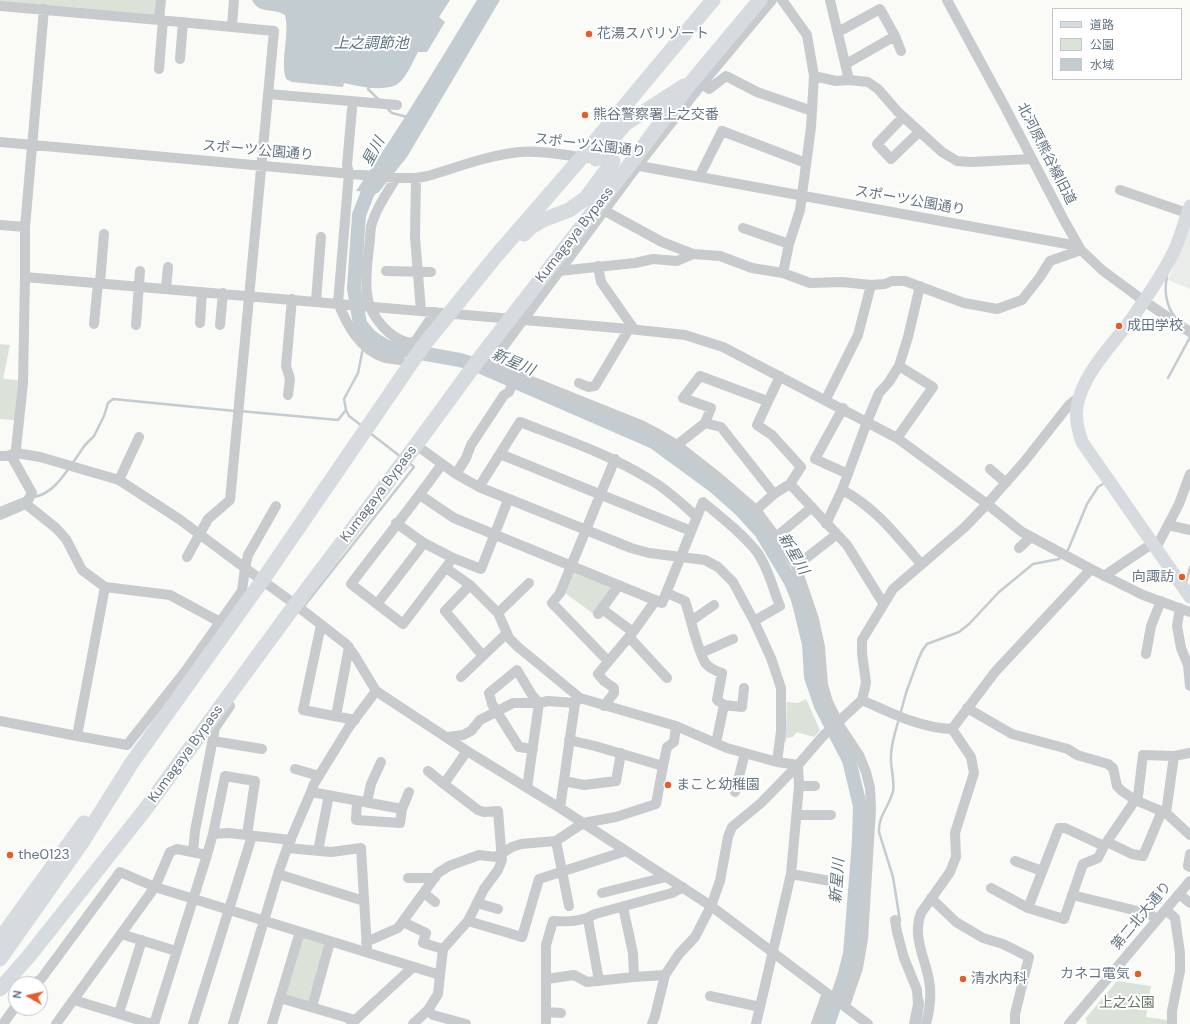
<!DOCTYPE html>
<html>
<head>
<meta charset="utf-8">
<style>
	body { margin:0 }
	#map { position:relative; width:1190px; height:1024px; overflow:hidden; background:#fafaf7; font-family:"DM Sans","Noto Sans JP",sans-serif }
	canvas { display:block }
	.legend { position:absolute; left:1052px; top:8px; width:130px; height:72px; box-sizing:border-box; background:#fff; border:1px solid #c1c7cd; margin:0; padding:5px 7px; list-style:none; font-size:12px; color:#637483 }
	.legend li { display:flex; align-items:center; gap:8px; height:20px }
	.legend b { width:20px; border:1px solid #c1c7cd }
	.north { position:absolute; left:8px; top:976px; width:40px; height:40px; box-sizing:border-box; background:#fff; border:1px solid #c1c7cd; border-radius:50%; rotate:278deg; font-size:11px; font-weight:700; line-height:16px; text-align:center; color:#637483 }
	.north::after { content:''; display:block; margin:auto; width:14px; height:18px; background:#ea5a26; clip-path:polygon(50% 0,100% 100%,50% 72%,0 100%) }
</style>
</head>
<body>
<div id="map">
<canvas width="1190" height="1024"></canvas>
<ul class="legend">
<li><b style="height:5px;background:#d6dbdf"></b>道路</li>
<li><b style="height:11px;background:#dbe2d8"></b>公園</li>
<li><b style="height:11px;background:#c2ccd1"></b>水域</li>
</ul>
<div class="north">N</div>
</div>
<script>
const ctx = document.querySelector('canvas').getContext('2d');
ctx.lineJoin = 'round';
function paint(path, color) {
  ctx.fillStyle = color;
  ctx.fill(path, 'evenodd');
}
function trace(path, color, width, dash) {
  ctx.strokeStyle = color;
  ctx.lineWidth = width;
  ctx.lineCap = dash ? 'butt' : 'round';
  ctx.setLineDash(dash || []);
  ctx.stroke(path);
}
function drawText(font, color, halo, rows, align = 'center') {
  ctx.font = font + ' "DM Sans","Noto Sans JP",sans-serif';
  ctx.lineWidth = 4;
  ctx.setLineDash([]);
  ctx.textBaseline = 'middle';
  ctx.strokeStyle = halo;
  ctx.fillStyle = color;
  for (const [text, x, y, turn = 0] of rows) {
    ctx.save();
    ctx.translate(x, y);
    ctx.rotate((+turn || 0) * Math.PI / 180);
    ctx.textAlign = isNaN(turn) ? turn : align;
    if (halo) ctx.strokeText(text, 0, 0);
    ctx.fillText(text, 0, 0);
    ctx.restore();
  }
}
const built = new Path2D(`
	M1190 226V289L1168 280Z`);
const green = new Path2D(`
	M0 0H158L156 17 0 2Z
	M0 344 10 345 3 379 18 380 15 420 0 419Z
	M573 571 615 588 595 615 565 593Z
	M806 699 820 730 814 737 797 732 793 737 787 738 785 743 787 702 798 703Z
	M302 937 330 945 310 1003 284 996Z
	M1117 981 1151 986 1146 1017 1168 1020V1024H1087L1086 1018Z`);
const water = new Path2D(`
	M252 0H450L439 17 445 22 427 52H418C413 61 408 74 401 81 389 94 358 86 344 83L343 87 292 82 286 79C280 58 290 36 285 15 273 7 259 15 252 0Z
	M477 0H500L407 157 378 193 356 191C399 129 438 64 477 0Z`);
const stream = new Path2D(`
	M369 87 368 89 379 100
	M387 108 392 113 407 117
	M1167 277C1164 290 1166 306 1175 317
	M365 344 369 335
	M1168 378 1190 337
	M240 411 338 420 346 410
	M362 426 349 416 346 410 344 399 358 373 363 348
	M370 433 401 457
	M72 464 85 445 94 436 104 416 108 403 113 399 235 411
	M34 497C50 494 60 481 69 468
	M0 508 25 498
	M1065 553 1068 550 1087 504 1098 487 1106 482
	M1186 583 1190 567
	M305 605 414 467 408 462
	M900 715 906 693 918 660 922 651 927 644 959 632 969 624 999 592 1033 564 1059 559 1062 556
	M899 719C895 732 891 744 891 756 890 767 895 779 893 791 890 805 878 816 879 832L893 877 900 921
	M920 1024 923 1003 922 999`);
const river = new Path2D(`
	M380 178 368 192 359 215 354 288 360 324 369 335 377 341 387 347 460 360 479 366 654 442 714 486 741 510 761 532 791 582 798 599 809 644 811 677 821 706 849 760 860 806 859 841 850 954 844 977 828 1024`);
const minor = new Path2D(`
	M772 0 702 84 638 165 492 362 516 375 643 426 660 435 677 445 719 478 756 510 776 537 796 566 814 619 820 647 823 685 828 702 841 728 859 755 866 772 870 788 871 809 863 939 858 968 845 1006
	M782 0 807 35 814 76 811 127 800 210 789 244 783 273
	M830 0 849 80 868 82 878 89 898 112 942 152 957 161 971 162 1032 159
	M947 0 1005 107 1065 222 1081 250 1102 270 1144 301 1190 332
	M0 6 159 20 161 0
	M159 20 274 31 230 500 208 519 187 557
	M232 26 234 0
	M838 32 880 9 895 36 901 51
	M180 59 183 22
	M846 64 895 36
	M159 69 163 20
	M814 76 836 81 849 80
	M702 84 709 89 726 76 757 92 812 111
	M268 94 397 105
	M352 109 347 165 349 173 338 303C347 325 360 350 385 358 389 359 395 359 400 360
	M903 117 877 144 891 159 919 132
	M0 142 396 178H416L428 176C458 167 489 155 520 152 541 150 565 155 587 158
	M634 165 1078 246
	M699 177 722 131 806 163
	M396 178C387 193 375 210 371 227 370 234 370 241 369 248 367 264 365 279 367 294 369 316 392 343 414 343L435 312
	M416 178 415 237 421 311
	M1120 190 1187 213
	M605 211 662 242 693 254 720 256 752 268 783 273 810 283 842 282 871 285 885 284 892 281H905L964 303 997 309 1022 300 1040 277 1050 261 1081 250
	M0 225 25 227
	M743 228 789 244
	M598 266 601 282 634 329
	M386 271 431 272
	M559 271 635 263 653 259 677 261 693 254
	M25 277 629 329 685 335 723 347 897 438 987 504 1022 532 1091 569 1143 595 1190 612
	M100 283 104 234
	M166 288 168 267
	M316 301 321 237
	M200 323 202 292
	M94 324 98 283
	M136 325 140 271
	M220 325 223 293
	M780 376 757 425 772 435 801 467 790 484
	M579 383 588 387 595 386 629 329
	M288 395 290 379 286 366 292 299
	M826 399 858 335 871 285
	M843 408 815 459 848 474
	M705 423 721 427 774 494
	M897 438 933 387 899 366
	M416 445 456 474 479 487 631 548 649 553 705 560 718 567 733 582 754 621 771 658 781 688V731L777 762
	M677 445 705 423 711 408 683 398 700 376 767 401
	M500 454 691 531
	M0 456H7L16 453 40 457 119 480 179 519 245 568 292 602 346 644 355 656 376 691 467 751 560 808 711 906 868 1024
	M442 464C413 505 381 544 351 584L403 624 453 558 481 569 508 500
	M990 469 1006 483
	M456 474 466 458 471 445 504 395 509 392 516 375
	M119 480 139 437
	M479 487 520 422C564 439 609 454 649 479 667 489 682 504 697 517
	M842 490C874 506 898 537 921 564
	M420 495 454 518 662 603 703 502C722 518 742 533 757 552 768 567 773 589 780 606L754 621
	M26 504 56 528 66 539 82 570 105 587 170 595 220 622
	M756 510 774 494 790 484 847 545 883 603
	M0 515 26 504 32 493 13 459 16 449 23 383 25 277V227L44 9
	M396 523 424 543 453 558
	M826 524 842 490 867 422 879 393 889 382 899 366 908 337 920 286
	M1168 525 1190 530
	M776 537 812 507
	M1019 548 1031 537
	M1156 548 1179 504 1190 474
	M796 566 837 534
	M446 568 470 585 498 613 509 638 518 647 580 698 676 726 727 748 777 762 798 765
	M1104 576 1153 543
	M470 585 445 611 483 656
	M667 593 685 601C690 615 698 653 706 664 711 669 716 671 722 673L717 700 724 705 716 743
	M377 604 424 543
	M1180 608 1177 626 1181 648 1188 665 1190 686
	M602 609 633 632
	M498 613 529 583
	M598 614 619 585
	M691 621 714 605
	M321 625 303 710 355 720
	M629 637 667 678
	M701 653 733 639
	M1146 654 1151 626 1161 601
	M608 661 552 603 560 593 615 459
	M461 677 507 633
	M862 700C891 713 920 728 952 729L995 672 1091 569
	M724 705 742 707 744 688
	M604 706 614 693V688L604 681 598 674 633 632 656 600
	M967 708 1012 734 1068 749 1077 755 1108 764 1113 768 1117 786 1122 791 1135 800 1166 813 1190 835
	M336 716 349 647
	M0 721 77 736 105 587
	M77 736 127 745 187 669 242 591 245 568 248 555 276 506
	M448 737 463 735 471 731 480 720 513 703H539L548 701 575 703
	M213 741 262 749
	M663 766 667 747 674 742 676 726
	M295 769 319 776
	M428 771 444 784
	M564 781 584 785 616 781 621 753
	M799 786H815
	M527 788 539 703 532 695 517 670 489 693 492 704 519 747 533 749
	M311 792 402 809
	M735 792 745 753
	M357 801 356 820 400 823 402 809 409 792
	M367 802 371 784 381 762
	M560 808 575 703 579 699
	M1166 813 1174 756
	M797 815H831
	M213 834 229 833 291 840
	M556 841 569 906
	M1107 842 1132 854 1143 856 1162 811
	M1104 846 1065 828H1059L1028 908 1064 919 1083 864 1098 858 1104 846 1138 796 1143 755 1174 756 1190 753
	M287 848 331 852 361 848 367 949
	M318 851 329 795
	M193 852 195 831 215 728 230 706
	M1190 854 1188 866 1190 867
	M1015 861 1042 871
	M278 874 364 901
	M791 874 836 882
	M408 878H435
	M991 888 1028 908
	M424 893 435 902
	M602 893 666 877
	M1179 894 1190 903
	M1072 895 1150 914 1157 920
	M931 898 956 922 983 938 1003 944 1029 957 1015 1014V1024
	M477 903 498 909
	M623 907 633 953 634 977
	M1166 910 1175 918 1180 953V971L1172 1011V1024
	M588 919 599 981
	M895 920 897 932 904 958 917 990 918 1004 914 1024
	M468 921 522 937 539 879 626 851
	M403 922 426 933 423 943 443 949
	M121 934 176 951
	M366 942 398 928 438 873 449 866 479 855 496 857 512 847 521 844 556 841 583 823 616 817 656 804 663 766 595 746 569 740
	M440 975 443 949 468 921 484 889 498 870 502 860 498 811 484 812 478 810 444 784 467 751
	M547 979 574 975 587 982 634 977 665 975
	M32 984 41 979 120 872 155 887 440 975 438 994 428 1010 413 1024
	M710 996 760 1007
	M280 998 355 1020
	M74 1000 152 1024
	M312 1007 330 942
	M428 1010 433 1015 466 1024
	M546 1012 561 1013
	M119 1013 142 940
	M3 1024 16 1006
	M56 1024 155 887 170 852 177 849 207 855 213 834 225 776 255 781 247 835
	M154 1024 207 855
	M193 1024 252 836
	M233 1024 278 874 287 848 311 792 314 784 349 727 376 691
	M272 1024 300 932
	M351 1024 413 967
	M546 1024V945L553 921C567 922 583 922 595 914L672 893 683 887
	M652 1024 655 1016 665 975 679 954 695 937 711 906 720 881 728 837 732 827 761 803 798 765 823 736 862 700 866 683 862 653V640L893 589 965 527 987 504 1024 462 1069 405 1078 398
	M756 1024 791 874 799 786 798 765
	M816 1024 827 993
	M926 1024C930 1009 932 996 929 980 925 958 912 936 921 913L950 872 956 857 955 833 974 773 971 757 952 729
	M1069 1024 1190 881`);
const major = new Path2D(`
	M1190 206C1185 220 1181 235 1175 249 1164 273 1148 295 1133 317 1115 342 1088 368 1079 398 1074 413 1077 427 1082 442L1190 597`);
const highway = new Path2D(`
	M596 159 625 124 684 86
	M524 234 531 227 543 220 569 210 586 198 613 161
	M0 939 84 823
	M0 959 81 844 131 764 262 581 423 346 496 256 582 157 713 0
	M0 989 29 956 144 811 295 605 416 445 482 355 630 164 689 85 760 0`);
const markers = [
	[589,34,4,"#ea5a26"],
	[585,115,4,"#ea5a26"],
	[1119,326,4,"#ea5a26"],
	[1182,577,4,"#ea5a26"],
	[668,785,4,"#ea5a26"],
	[10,855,4,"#ea5a26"],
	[1138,974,4,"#ea5a26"],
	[963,979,4,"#ea5a26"]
];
const poiNames = [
	["花湯スパリゾート",597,34],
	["熊谷警察署上之交番",593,115],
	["成田学校",1127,326],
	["向諏訪",1174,577,"right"],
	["まこと幼稚園",676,785],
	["the0123",18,855],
	["カネコ電気",1130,974,"right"],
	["清水内科",971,979]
];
const streetNames = [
	["スポーツ公園通り",590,146,7],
	["スポーツ公園通り",258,151,5],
	["北河原熊谷線旧道",1046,154,63],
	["スポーツ公園通り",910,201,10],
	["Kumagaya Bypass",575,235,-52],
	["Kumagaya Bypass",379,494,-53],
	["Kumagaya Bypass",186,754,-54],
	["第二北大通り",1142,916,-50]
];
const parkNames = [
	["上之公園",1127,1003]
];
const waterNames = [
	["上之調節池",371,44],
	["星川",374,152,-62],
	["新星川",513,363,23],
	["新星川",793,554,60],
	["新星川",838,881,-86]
];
paint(built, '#eaecea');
paint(green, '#dbe2d8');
paint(water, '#c2ccd1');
trace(stream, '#c2ccd1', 2.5);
trace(river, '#c2ccd1', 14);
trace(minor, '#c7cbce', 10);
trace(major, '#d6dbdf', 13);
trace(highway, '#d6dbdf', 15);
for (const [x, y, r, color] of markers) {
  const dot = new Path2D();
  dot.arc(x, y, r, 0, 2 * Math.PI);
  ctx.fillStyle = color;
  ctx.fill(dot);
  trace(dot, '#fff', 1.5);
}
drawText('14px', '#637483', '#fff', poiNames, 'left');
drawText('14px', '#637483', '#fff', streetNames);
drawText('14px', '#667a63', '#fff', parkNames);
drawText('italic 15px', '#5e747d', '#fff', waterNames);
</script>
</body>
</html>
